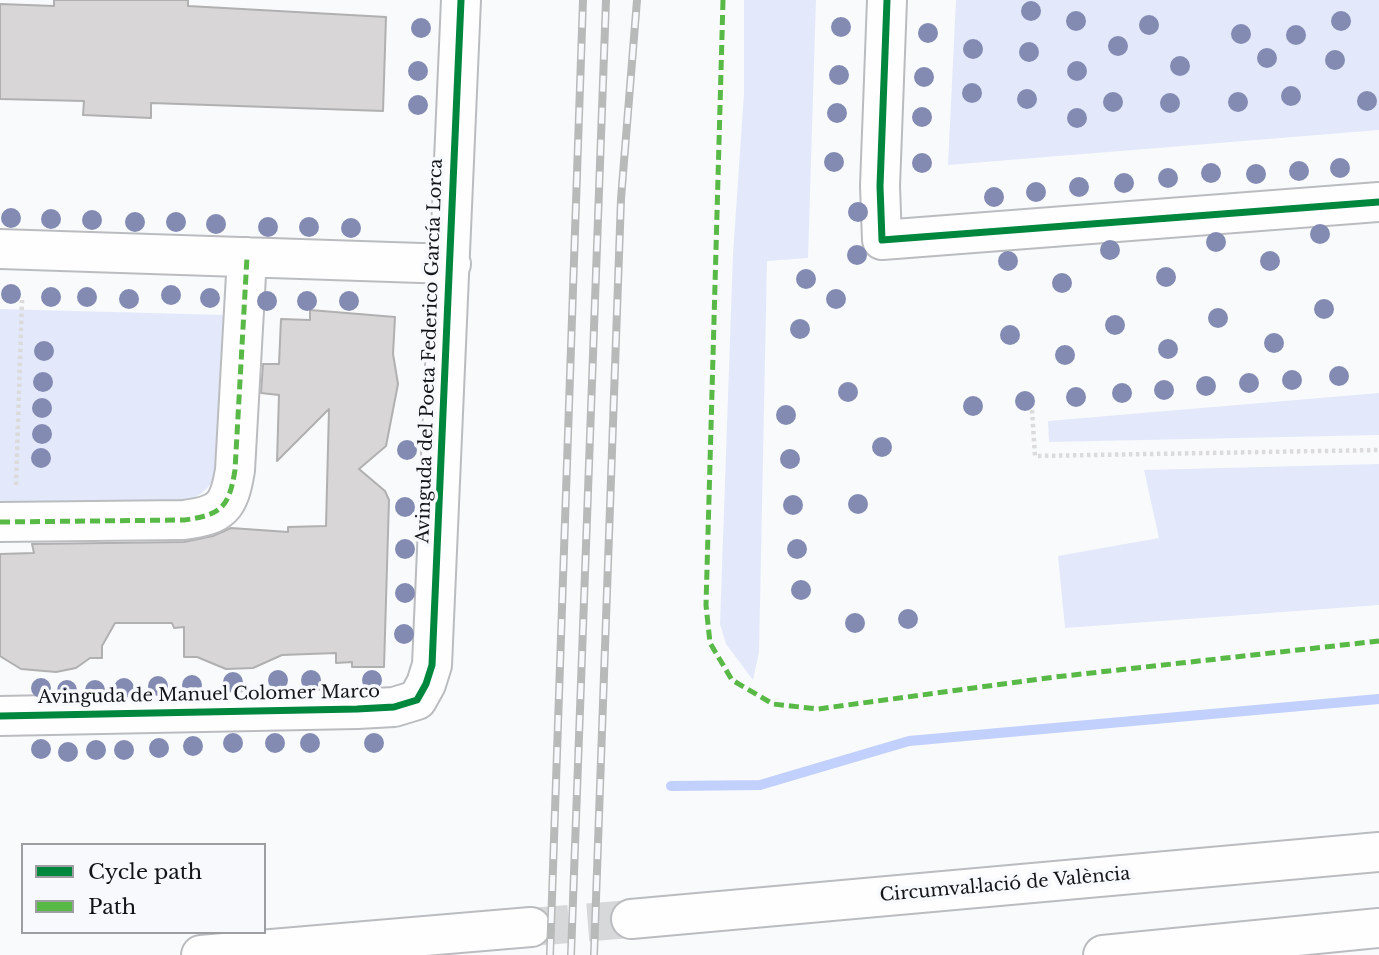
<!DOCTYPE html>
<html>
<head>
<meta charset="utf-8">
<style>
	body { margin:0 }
	#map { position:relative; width:1379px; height:955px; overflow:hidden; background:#f9fafc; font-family:"Libre Baskerville",serif }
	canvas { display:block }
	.legend { position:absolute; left:21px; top:843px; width:245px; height:91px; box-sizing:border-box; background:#f8f9fd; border:2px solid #9d9ea1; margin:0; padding:9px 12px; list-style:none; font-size:21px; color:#141518 }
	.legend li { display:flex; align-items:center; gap:14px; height:35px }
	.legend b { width:35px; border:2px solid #9d9ea1 }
</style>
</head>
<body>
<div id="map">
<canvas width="1379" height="955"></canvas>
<ul class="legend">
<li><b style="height:9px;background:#00873e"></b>Cycle path</li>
<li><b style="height:9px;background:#58b947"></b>Path</li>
</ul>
</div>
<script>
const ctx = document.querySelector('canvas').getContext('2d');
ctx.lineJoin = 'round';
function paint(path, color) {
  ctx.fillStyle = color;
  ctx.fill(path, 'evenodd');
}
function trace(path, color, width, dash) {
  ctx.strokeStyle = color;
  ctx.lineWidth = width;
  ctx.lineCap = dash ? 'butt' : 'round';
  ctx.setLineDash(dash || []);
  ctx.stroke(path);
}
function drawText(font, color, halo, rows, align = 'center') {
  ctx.font = font + ' "Libre Baskerville",serif';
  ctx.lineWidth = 7;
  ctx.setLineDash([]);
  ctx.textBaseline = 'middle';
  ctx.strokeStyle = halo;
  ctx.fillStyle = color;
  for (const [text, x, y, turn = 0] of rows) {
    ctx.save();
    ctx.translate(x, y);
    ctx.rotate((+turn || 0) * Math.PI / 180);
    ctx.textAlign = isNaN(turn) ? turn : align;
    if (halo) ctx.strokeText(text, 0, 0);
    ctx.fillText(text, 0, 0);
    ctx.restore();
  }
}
const green = new Path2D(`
	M744 0H816L808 258 767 261 759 652 753 680 726 644 720 624 733 254 744 93Z
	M956 0H1379V130L948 165Z
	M0 309 225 315 217 475C207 490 200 497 183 502L0 506Z
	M1379 393V435L1049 442 1048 421Z
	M1379 464V605L1065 628 1058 556 1159 538 1144 470Z`);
const stream = new Path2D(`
	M671 786 760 785 909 741 1379 699`);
const building = new Path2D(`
	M54 0H188V6L386 17 383 111 151 103V118L83 115 84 101 0 99V4L54 6Z
	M310 310 395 317 393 354 398 384 386 446 359 469 385 491 389 500 384 667H352V662L336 663V653L282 655 253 668 226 669 197 657H184V627L174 628 172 623H115L102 646V658H90L76 668 56 672 21 669 0 656V554L34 553 32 544 184 542 213 536 231 528 288 532V527L326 526 329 409 277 461 279 395 261 393 263 364H279L281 319 310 320Z`);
const highwayTunnel = new Path2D(`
	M531 927 631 919`);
const path = new Path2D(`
	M1032 410 1035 456 1379 450
	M16 485 22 300`);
const minor = new Path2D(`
	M887 0 880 186 882 240 1379 202
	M0 249 451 264
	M0 522 184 520C222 515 229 507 235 470L247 257
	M0 716 357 709 394 707 417 700 426 684 432 665 461 0`);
const highway = new Path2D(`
	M631 919 1379 852
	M201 955 531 927
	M1103 955 1379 928`);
const rail = new Path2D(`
	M550 955 583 0
	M571 955 606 0
	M594 955 621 199 637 0`);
const quiet = new Path2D(`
	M723 0 706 605 710 643 732 680 773 704 818 709 1055 677 1379 641
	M0 522 184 520C222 515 229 507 235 470L247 257`);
const cycleway = new Path2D(`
	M887 0 880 186 882 240 1379 202
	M0 716 357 709 394 707 417 700 426 684 432 665 461 0`);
const trees = [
	[1031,11],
	[1076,21],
	[1341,21],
	[1149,25],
	[841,27],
	[421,28],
	[928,33],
	[1241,34],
	[1296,35],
	[1118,46],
	[973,49],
	[1029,52],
	[1267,58],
	[1335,60],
	[1180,66],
	[418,71],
	[1077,71],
	[839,75],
	[924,77],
	[972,93],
	[1291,96],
	[1027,99],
	[1367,101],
	[1113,102],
	[1238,102],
	[1170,103],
	[418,105],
	[837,113],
	[922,117],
	[1077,118],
	[834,162],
	[922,163],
	[1340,168],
	[1299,171],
	[1211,173],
	[1256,174],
	[1168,178],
	[1124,183],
	[1079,187],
	[1036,192],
	[994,197],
	[858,212],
	[11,218],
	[51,219],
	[92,220],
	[135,222],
	[176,222],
	[216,224],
	[268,227],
	[309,227],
	[351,228],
	[1320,234],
	[1216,242],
	[1110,250],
	[857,255],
	[1008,261],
	[1270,261],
	[1166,277],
	[806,279],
	[1062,283],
	[11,294],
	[171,295],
	[51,297],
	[87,297],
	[210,298],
	[129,299],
	[836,299],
	[267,301],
	[307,301],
	[349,301],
	[1324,309],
	[1218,318],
	[1115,325],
	[800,329],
	[1010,335],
	[1274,343],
	[1168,349],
	[44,351],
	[1065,355],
	[1339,376],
	[1292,380],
	[43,382],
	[1249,383],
	[1206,386],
	[1164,390],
	[848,392],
	[1122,393],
	[1076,397],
	[1025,401],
	[973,406],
	[42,408],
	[786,415],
	[42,434],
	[882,447],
	[407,450],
	[41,458],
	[790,459],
	[858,504],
	[793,505],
	[405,507],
	[405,549],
	[797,549],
	[801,590],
	[405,593],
	[908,619],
	[855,623],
	[404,634],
	[278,680],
	[311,680],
	[372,680],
	[233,682],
	[192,685],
	[158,686],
	[41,688],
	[124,688],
	[67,690],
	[95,690],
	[233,743],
	[275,743],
	[310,743],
	[374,743],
	[193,746],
	[159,748],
	[41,749],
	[96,750],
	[124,750],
	[68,752]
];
const streetNames = [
	["Avinguda del Poeta Federico García Lorca",430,351,-88],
	["Avinguda de Manuel Colomer Marco",209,695,-1],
	["Circumval·lació de València",1005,885,-5]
];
paint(green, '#e3e9fa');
trace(stream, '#c1d0fc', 10);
paint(building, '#d8d6d6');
trace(building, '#b1b0b0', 2);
trace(highwayTunnel, '#d7d8da', 38, [38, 19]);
trace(minor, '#bbbcbf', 42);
trace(highway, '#bbbcbf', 42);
trace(path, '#dbdbdc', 4.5, [3.5, 3.5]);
trace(minor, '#fefeff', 38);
trace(highway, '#fefeff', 38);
trace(rail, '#b8b9b9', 8);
trace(rail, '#f8f9fd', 5, [16]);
trace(quiet, '#58b947', 5, [10, 5]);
trace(cycleway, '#00873e', 7);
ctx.fillStyle = '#838bb3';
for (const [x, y] of trees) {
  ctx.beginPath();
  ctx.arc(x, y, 10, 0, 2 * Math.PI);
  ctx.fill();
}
drawText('18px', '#141518', '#f8f9fd', streetNames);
</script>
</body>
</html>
